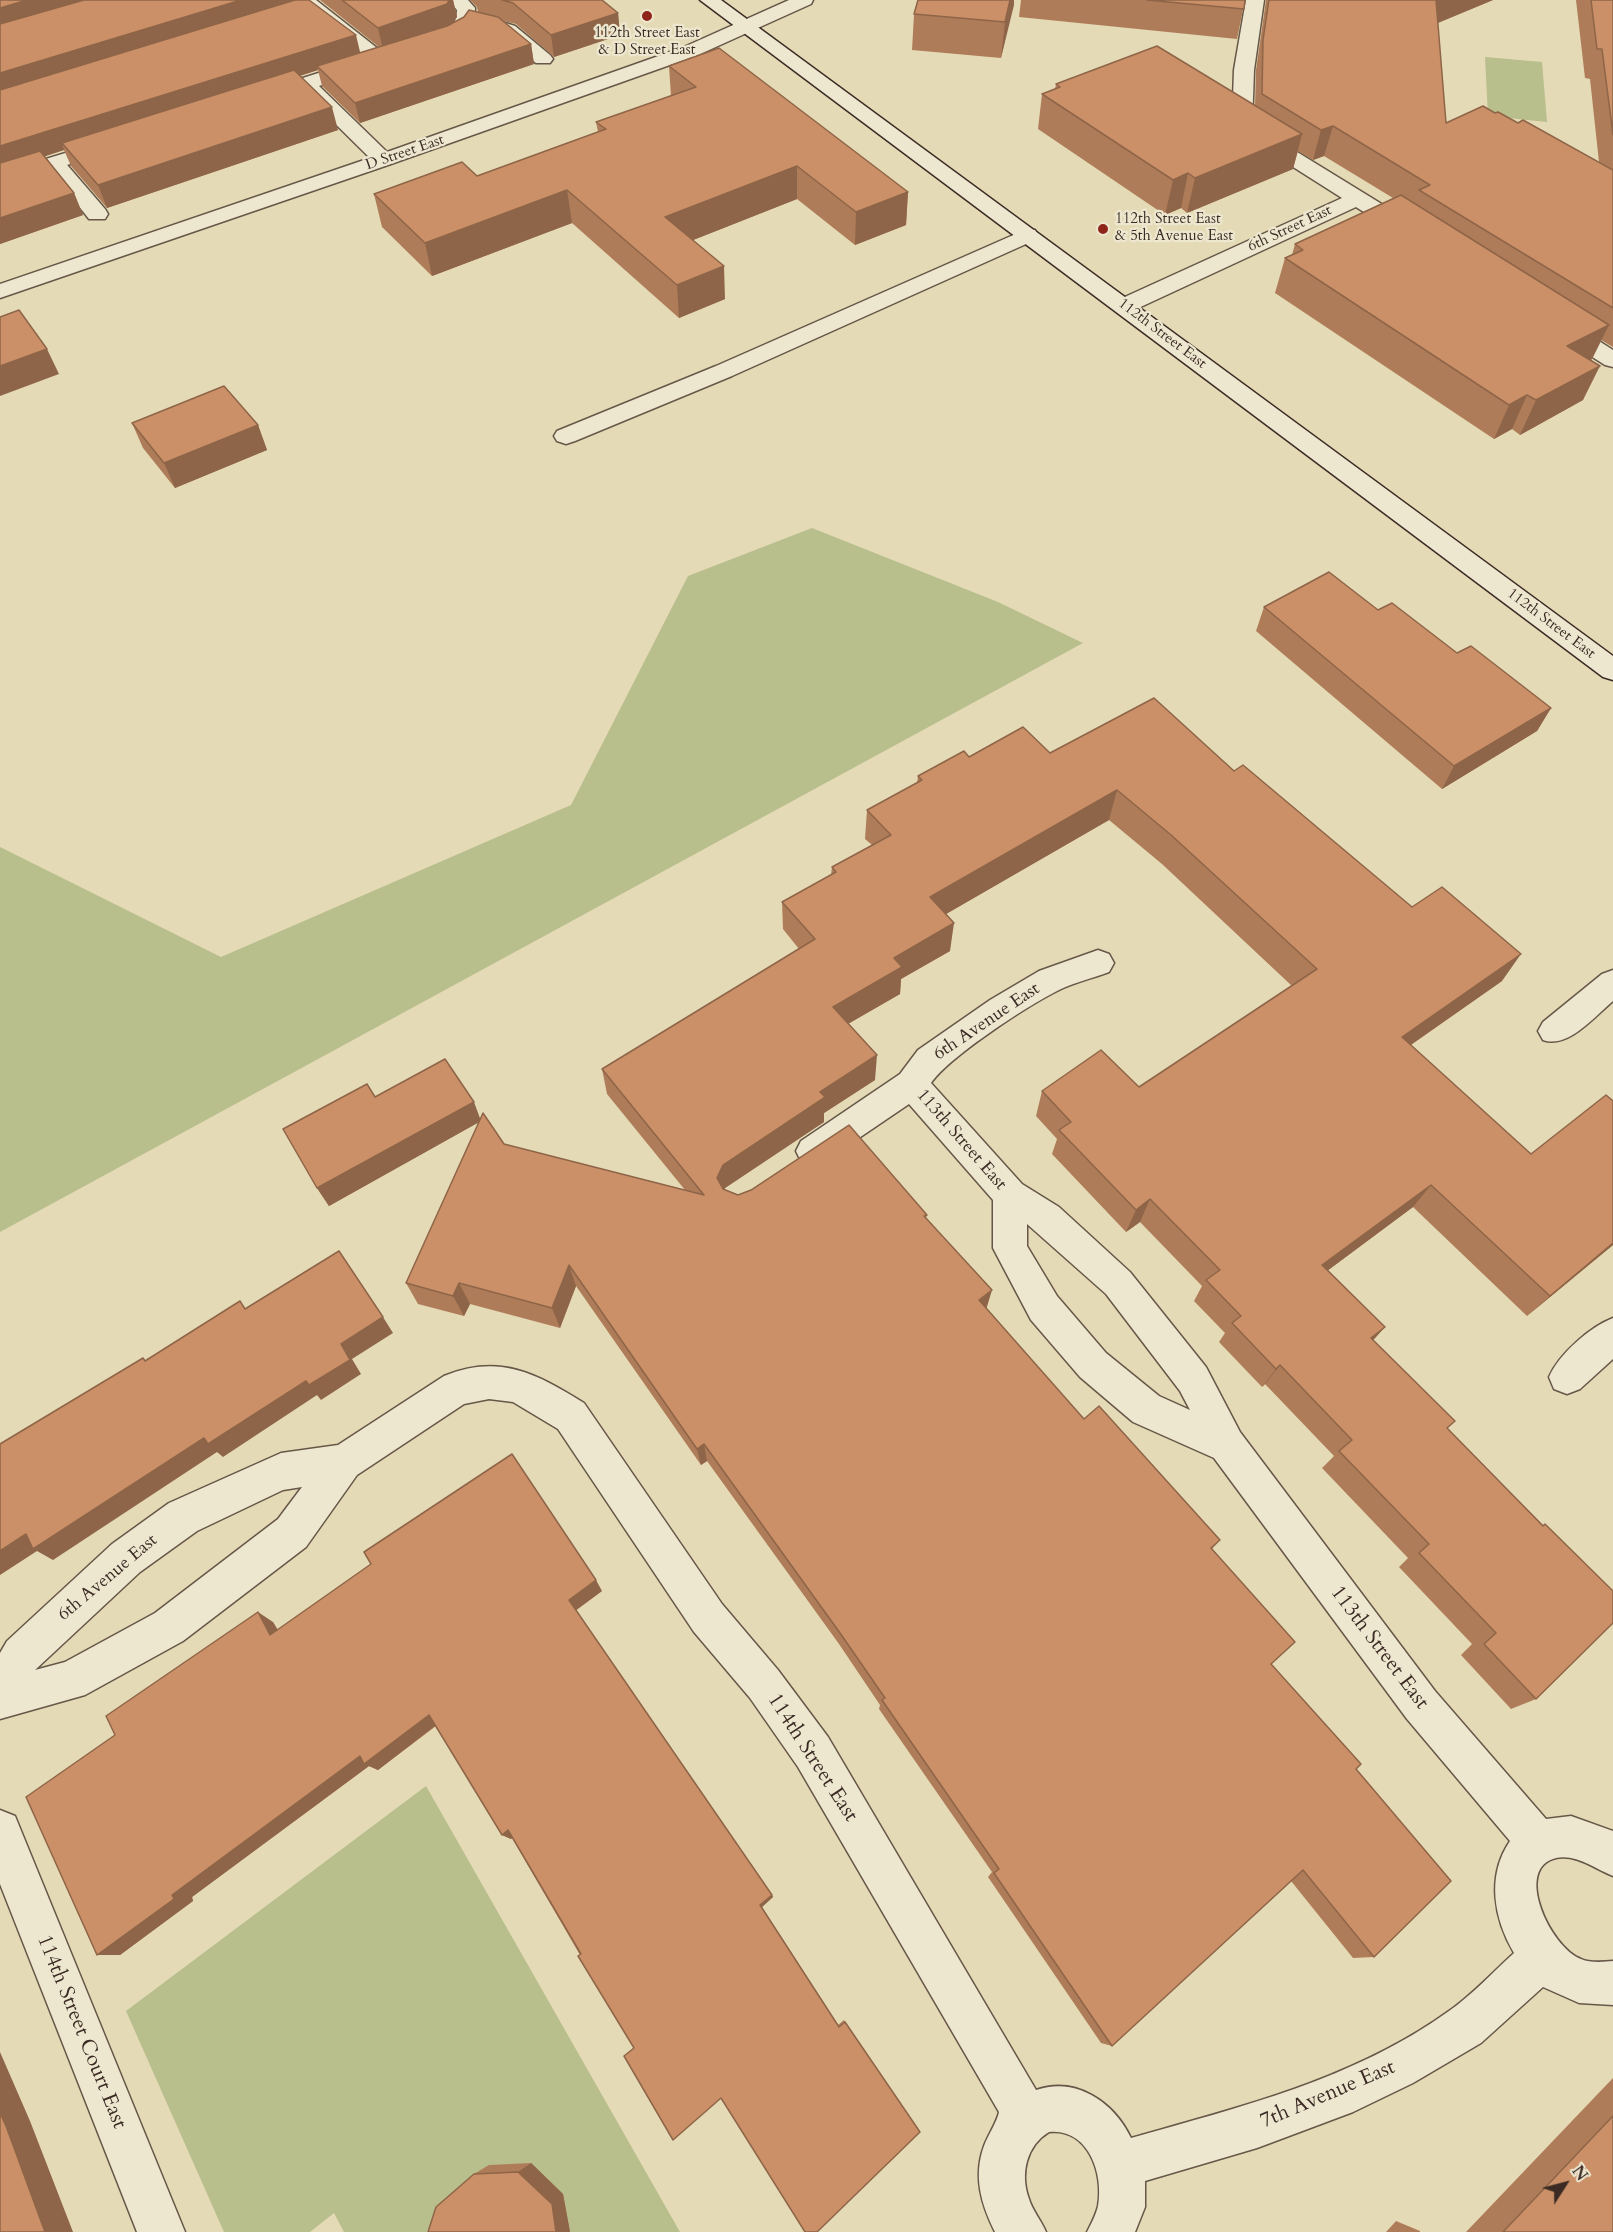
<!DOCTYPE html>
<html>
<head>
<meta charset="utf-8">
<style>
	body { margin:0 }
	#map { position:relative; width:1613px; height:2232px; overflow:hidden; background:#e5dab6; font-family:Cardo,serif }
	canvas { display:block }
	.north { position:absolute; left:1535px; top:2154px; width:60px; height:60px; -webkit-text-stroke:4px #eee7d0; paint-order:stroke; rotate:54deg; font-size:16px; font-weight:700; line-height:24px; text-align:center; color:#3b2b24 }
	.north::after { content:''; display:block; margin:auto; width:21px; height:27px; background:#3b2b24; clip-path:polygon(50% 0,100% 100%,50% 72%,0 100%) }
</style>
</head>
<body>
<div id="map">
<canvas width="1613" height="2232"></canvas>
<div class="north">N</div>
</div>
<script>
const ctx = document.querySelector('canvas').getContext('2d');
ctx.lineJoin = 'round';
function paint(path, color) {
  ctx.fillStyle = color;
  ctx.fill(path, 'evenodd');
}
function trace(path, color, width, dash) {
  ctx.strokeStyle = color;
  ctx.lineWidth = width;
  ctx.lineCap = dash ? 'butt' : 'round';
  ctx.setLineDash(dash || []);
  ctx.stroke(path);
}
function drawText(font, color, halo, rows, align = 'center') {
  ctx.font = font + ' Cardo,serif';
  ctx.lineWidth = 4.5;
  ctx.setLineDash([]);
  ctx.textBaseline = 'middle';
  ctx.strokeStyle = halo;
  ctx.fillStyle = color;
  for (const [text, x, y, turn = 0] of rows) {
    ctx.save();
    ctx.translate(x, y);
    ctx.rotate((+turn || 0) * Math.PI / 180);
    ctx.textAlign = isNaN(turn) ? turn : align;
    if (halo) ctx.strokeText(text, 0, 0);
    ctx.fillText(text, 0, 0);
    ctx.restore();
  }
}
const green = new Path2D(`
	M1485 57 1542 62 1547 122 1488 116Z
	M812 528 998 602 1083 643 0 1232V847L221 957 571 805 688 576Z
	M426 1786 680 2232H344L334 2213 310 2232H224L126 2011Z`);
const lane = new Path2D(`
	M297 0H316L391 59 381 65 374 63 307 13Z
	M496 20 515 26 550 55 553 59 550 63H536L501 34 489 30 487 26 489 22Z
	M55 157 62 159 105 209 108 214 105 219H89L48 167 45 163 48 159Z
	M1027 229 1035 230 1038 235 1035 240 732 376 575 441 566 444 557 441 554 436 557 431 716 366Z
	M1613 970V1001C1594 1017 1568 1049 1543 1040L1538 1031 1543 1022 1602 974Z
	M1613 1318V1359L1580 1389 1567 1394 1554 1389 1549 1377C1559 1354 1590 1327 1613 1318Z`);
const street = new Path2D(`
	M448 0H468L475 8C475 30 454 51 430 45L427 41C439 25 456 36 457 10Z
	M789 0H813L811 4 698 55 391 164 0 298V284L370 158 302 91 263 103 256 101 253 97 256 93 356 61H370L373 65 370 69 319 86 387 152 684 47Z
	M1246 0H1264L1254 70 1252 126 1249 130H1235L1232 126 1234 70Z
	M1256 129 1263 131 1419 227 1422 232 1419 237H1403L1356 207 1132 311H1116L1113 306 1116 301 1342 198 1249 139 1246 135 1249 131Z
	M111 139 118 141 121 145 118 149 0 186V173Z
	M1558 318 1566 320 1613 350V367L1605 365 1550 330 1547 325 1550 320Z
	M1098 950 1109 954 1114 963 1109 972C1093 978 1076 982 1061 989 1030 1004 950 1056 931 1083L1022 1184 1059 1207 1130 1272 1206 1367 1240 1432 1435 1691 1546 1819 1571 1816 1613 1831V1876C1595 1869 1577 1854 1556 1858 1513 1868 1550 1947 1581 1959 1590 1963 1603 1962 1613 1961V2005L1579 2003 1543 1987 1481 2043 1413 2083 1353 2112 1257 2148 1145 2181V2207L1135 2232H1087C1091 2224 1096 2215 1098 2206 1104 2173 1088 2128 1049 2132 1026 2146 1020 2174 1029 2199 1032 2210 1041 2220 1046 2232H995C981 2204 973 2176 984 2146 988 2135 997 2122 999 2112L798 1767 750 1698 694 1632 558 1429 513 1402 489 1399 464 1404 357 1475 306 1547 183 1641 85 1695 0 1719V1653L7 1641 112 1544 169 1503 281 1453 338 1445 444 1376C500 1353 537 1374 584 1403L722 1604 778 1670 828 1737 1036 2090C1076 2076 1114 2102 1131 2138 1240 2107 1355 2079 1449 2011 1472 1995 1493 1972 1514 1953 1494 1919 1486 1876 1510 1841L1407 1719 1214 1458 1133 1422 1080 1377 1031 1320 993 1248V1200L909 1104 825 1161 813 1166 801 1161 796 1151 801 1141 900 1074 918 1050 990 1000 1039 971ZM1027 1224 1106 1294 1180 1391 1190 1410 1159 1396 1106 1353 1057 1296 1027 1246ZM302 1487 278 1519 155 1613 65 1662 35 1670 140 1572 197 1531 283 1490Z
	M0 1810 15 1816 185 2232H137L0 1884Z`);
const secondary = new Path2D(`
	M700 0H721L1613 656V680L1603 677Z`);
const wall = new Path2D(`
	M0 0 360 53 379 47 320 0H453L457 17 452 23 478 12 477 7 470 0H602L618 13 620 35 554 57 516 24 504 21 531 44 534 64 360 123 322 86 318 70 300 76 338 130 107 208 71 166 64 150 45 156 74 193 83 215 0 244Z
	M918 0H1014L1001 58 912 50 914 14Z
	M1021 0H1245L1237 39 1019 17Z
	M1266 0H1493L1437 23 1446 123 1495 113 1518 123 1599 162 1590 79 1585 78 1576 0H1613V347L1601 340 1592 359 1591 360 1583 400 1520 435 1512 429 1494 439 1275 293 1285 258 1292 255 1295 244 1393 198 1324 156 1313 160 1298 151 1293 169 1187 213 1181 208 1165 215 1038 129 1042 94 1055 89 1056 84 1255 106 1256 70Z
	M669 66 908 192 906 225 855 245 797 199 693 240 725 299 679 318 572 223 432 276 382 227 374 194 477 176 598 132 596 122 671 96Z
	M132 423 258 425 267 450 175 488 143 448Z
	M1264 607 1378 610 1457 653 1551 708 1537 731 1442 789 1256 631Z
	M1050 753 1234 771 1502 981 1411 1045 1613 1245 1527 1316 1413 1207 1328 1270 1385 1327 1373 1340 1447 1428 1543 1525 1545 1524 1536 1699 1511 1709 1461 1655 1472 1644 1399 1567 1408 1558 1322 1468 1334 1456 1265 1384 1262 1387 1219 1342 1225 1333 1194 1301 1202 1286 1140 1222 1126 1232 1052 1154 1057 1139 1036 1116 1042 1091 1139 1087 1292 986 1162 864 1109 820 946 914 950 951 901 979 900 994 848 1024 875 1080 824 1113V1122L725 1188 724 1190 738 1195 927 1215 926 1219 986 1309 1084 1419 1220 1540 1212 1549 1271 1664 1356 1769 1374 1957 1353 1958 1291 1881 1112 2046 1101 2043 988 1877 992 1872 879 1709 880 1705 839 1644 707 1461 701 1465 576 1286 560 1328 470 1304 464 1316 418 1304 406 1283 479 1122 329 1206 317 1188 375 1097 481 1119 504 1144 685 1190 607 1094 602 1069 799 949 783 929 782 902 831 875 832 867 872 845 865 839 867 810 917 783 918 776 969 757Z
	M602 1591 576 1610 773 1897 762 1907 838 2025 844 2020 920 2132 721 2098 634 2048 512 1838 511 1839 502 1835 436 1726 378 1770 369 1766 192 1897 193 1901 120 1955H97L115 1735 273 1622 278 1630Z
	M1613 2078V2232H1466Z
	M531 2163 563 2194 570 2232H428L474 2174 489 2165Z
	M1396 2221 1420 2231V2232H1386Z`);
const shadedWall = new Path2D(`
	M27 0H110L0 32V8Z
	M241 0H297L0 98V73Z
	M449 0H453L457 17 451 25 383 50 378 28Z
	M1010 0H1014V5L1001 58 1005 22Z
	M1435 0H1493L1426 28Z
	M618 13 620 35 554 57 551 35Z
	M356 35 361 56 317 66 318 70 67 149 62 143 64 150 0 171V146Z
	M531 44 534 64 360 123 355 103Z
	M332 107 338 130 107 208 98 185Z
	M1333 126 1324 156 1313 160 1321 130Z
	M1302 134 1293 169 1187 213 1195 178Z
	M797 166V199L668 250 665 217Z
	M1188 173 1181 208 1165 215 1173 180Z
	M567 190 572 223 432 276 425 243Z
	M908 192 906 225 855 245 856 212Z
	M74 193 83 215 0 244V218Z
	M724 266 725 299 679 318 677 285Z
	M1609 325 1592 359 1551 380 1567 346Z
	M47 349 59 374 0 396V366Z
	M1600 366 1583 400 1520 435 1536 400Z
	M1527 395 1512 429 1494 439 1509 405Z
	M258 425 267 450 175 488 164 463Z
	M1551 708 1537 731 1442 789 1454 766Z
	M1117 790 1109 820 927 925 930 897Z
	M954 923 950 951 901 979 900 994 832 1033 833 1007 894 958Z
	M1521 954 1502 981 1386 1062 1402 1037Z
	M877 1055 875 1080 824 1113V1122L725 1188 720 1201 717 1178 723 1165 820 1092Z
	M474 1102 481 1121 329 1206 317 1188Z
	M1431 1185 1413 1207 1307 1286 1322 1265Z
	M1150 1199 1140 1222 1126 1232 1136 1210Z
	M1613 1243V1245L1527 1316 1550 1296Z
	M569 1265 576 1286 560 1328 552 1308Z
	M459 1283 470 1304 464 1316 453 1296Z
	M992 1290 986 1310 979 1300Z
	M383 1317 393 1333 352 1359 361 1374 321 1400 317 1395 223 1457 217 1452 53 1560 37 1551 0 1575V1551L26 1534 341 1344Z
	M1385 1327 1367 1347 1371 1338Z
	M1280 1365 1265 1384 1262 1387 1276 1369Z
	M704 1444 707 1461 701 1465 697 1449Z
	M596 1580 602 1591 575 1611 569 1600Z
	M258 1612 273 1622 286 1645 270 1635Z
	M429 1715 440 1722 378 1770 369 1766 192 1897 193 1901 120 1955H97L172 1895 360 1756Z
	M508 1830 517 1834 511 1839 502 1835Z
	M772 1895 773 1897 762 1907 760 1905Z
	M0 2052 30 2121 73 2232H45L0 2113Z
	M531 2163 563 2194 570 2232H556L518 2172Z`);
const building = new Path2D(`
	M0 0H27L0 8Z
	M84 0H241L0 73V24Z
	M295 0H309L356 35 0 146V90Z
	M342 0H449L447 4 378 28Z
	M502 0H602L618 13 551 35 513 3Z
	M918 0H1010L1005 22 914 14Z
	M1147 0H1245L1244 9Z
	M1269 0H1436L1446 123 1483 106 1495 113 1498 112 1518 123 1523 120 1613 170V308L1419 190 1430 185 1333 126 1321 130 1262 94 1263 40Z
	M1591 0H1613V135L1602 49H1597Z
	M469 10 498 17 531 44 355 103 317 66 447 26 464 17Z
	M1157 46 1302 134 1195 178 1188 173 1173 180 1042 94 1060 87 1056 84Z
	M719 48 908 192 856 212 797 166 665 217 724 266 677 285 567 190 425 243 374 194 462 162 477 176 606 129 596 122 696 87 669 66Z
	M294 70 332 107 98 185 62 143Z
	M40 151 74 193 0 218V163Z
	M1401 195 1609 325 1567 346 1600 366 1536 400 1527 395 1509 405 1285 258 1303 250 1295 244Z
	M19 310 47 349 0 366V317Z
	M224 386 258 425 164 463 132 423Z
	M1329 572 1378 610 1392 603 1457 653 1471 646 1551 708 1454 766 1264 607Z
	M1154 698 1234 771 1243 765 1412 907 1442 887 1521 954 1402 1037 1531 1154 1606 1095 1613 1101V1243L1550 1296 1431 1185 1322 1265 1385 1327 1371 1338 1455 1421 1447 1428 1543 1526 1545 1524 1613 1591V1623L1536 1699 1484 1644 1496 1633 1419 1553 1429 1544 1339 1451 1352 1440 1280 1365 1276 1369 1232 1323 1241 1316 1206 1280 1220 1270 1150 1199 1136 1210 1059 1130 1071 1122 1042 1091 1101 1050 1139 1087 1317 969 1171 835 1117 790 930 897 954 923 894 958 902 967 833 1007 877 1055 820 1092 825 1097 723 1165 717 1178 723 1189 738 1195 751 1190 849 1125 927 1215 924 1216 992 1290 979 1300 1084 1419 1099 1406 1220 1540 1211 1548 1295 1642 1271 1664 1361 1764 1356 1769 1451 1881 1374 1957 1303 1870 1112 2046 994 1873 999 1869 882 1700 885 1698 840 1633 704 1444 697 1449 569 1265 552 1308 459 1283 453 1296 406 1283 483 1113 504 1144 704 1195 602 1069 815 939 782 902 836 872 832 867 891 835 867 810 922 780 918 776 964 751 969 757 1023 727 1050 753Z
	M445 1059 474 1102 317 1188 283 1129 367 1084 375 1097Z
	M339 1251 383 1317 341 1344 350 1360 309 1385 306 1381 208 1444 204 1438 33 1549 26 1534 0 1551V1444L143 1358 145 1361 240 1301 245 1309Z
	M512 1454 596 1580 569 1600 772 1895 760 1905 839 2027 845 2022 920 2132 817 2232H805L721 2098 673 2140 624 2056 634 2048 578 1956 581 1954 508 1830 502 1835 429 1715 364 1764 360 1756 172 1895 174 1899 97 1955 26 1797 115 1735 106 1716 258 1612 270 1635 371 1564 364 1552Z
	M0 2113 6 2126 45 2232H0Z
	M1613 2116V2232H1503Z
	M518 2172 552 2204 556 2232H428L436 2207 474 2174Z`);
const markers = [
	[647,16,6,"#8f2418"],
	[1103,229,6,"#8f2418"]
];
const farPoinames = [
	["112th Street East",647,34],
	["& D Street East",647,51],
	["112th Street East",1115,220,"left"],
	["& 5th Avenue East",1115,237,"left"]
];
const farStreetnames = [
	["D Street East",405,153,-19],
	["6th Street East",1290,229,-25],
	["112th Street East",1162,334,37],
	["112th Street East",1551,624,37]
];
const streetNames = [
	["6th Avenue East",987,1022,-34],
	["113th Street East",961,1140,49],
	["6th Avenue East",108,1578,-40]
];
const nearStreetnames = [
	["113th Street East",1379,1648,53],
	["114th Street East",812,1758,57],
	["114th Street Court East",81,2032,68],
	["7th Avenue East",1328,2095,-23]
];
paint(green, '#b8be8c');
trace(lane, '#665748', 3);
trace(street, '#665748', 3);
trace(secondary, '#3b2b24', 3);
paint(lane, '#eee7d0');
paint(street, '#eee7d0');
paint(secondary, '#eee7d0');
paint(wall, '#af7c59');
paint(shadedWall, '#8e6548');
paint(building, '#cb9067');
trace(building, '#8e6548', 1.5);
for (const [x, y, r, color] of markers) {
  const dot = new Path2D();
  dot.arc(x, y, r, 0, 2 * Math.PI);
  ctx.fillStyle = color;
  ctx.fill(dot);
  trace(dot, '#eee7d0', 2);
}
drawText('15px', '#3b2b24', '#eee7d0', farPoinames);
drawText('15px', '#3b2b24', '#eee7d0', farStreetnames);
drawText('18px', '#3b2b24', '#eee7d0', streetNames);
drawText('21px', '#3b2b24', '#eee7d0', nearStreetnames);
</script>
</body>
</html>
